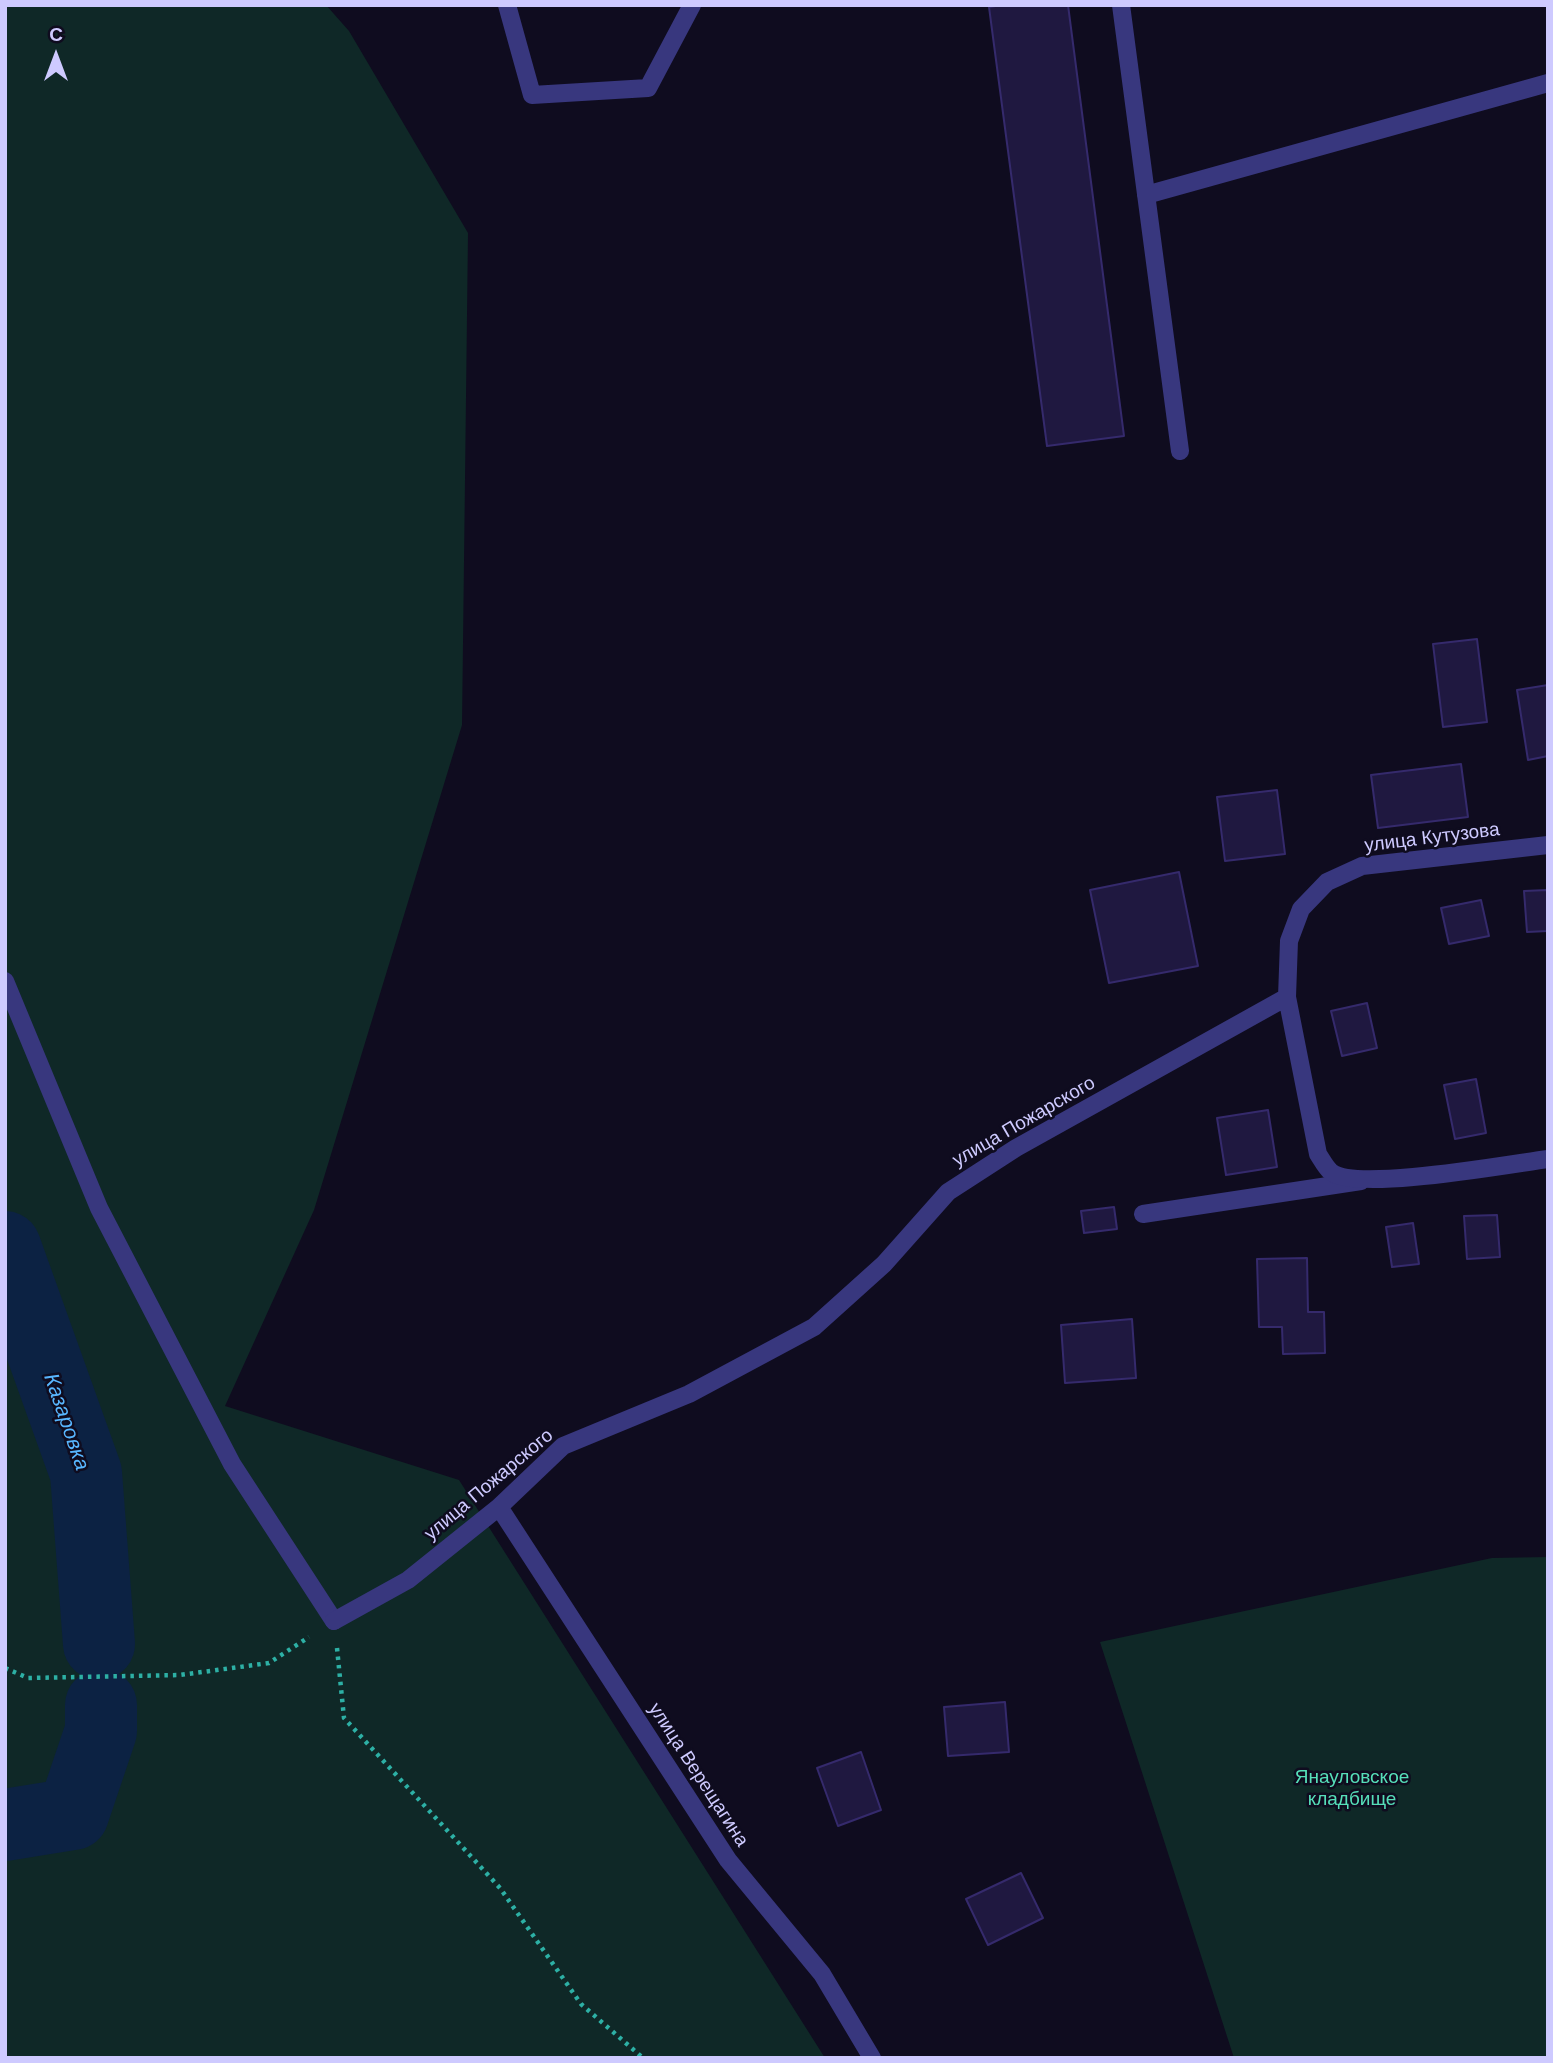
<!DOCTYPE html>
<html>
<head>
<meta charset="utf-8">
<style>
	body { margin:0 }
	#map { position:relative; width:1553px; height:2063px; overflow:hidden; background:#0f0c1f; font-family:Helvetica,sans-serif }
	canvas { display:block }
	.frame { position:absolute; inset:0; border:7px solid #cecaff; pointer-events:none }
	.north { position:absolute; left:21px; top:21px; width:70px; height:70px; -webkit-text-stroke:5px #0f0c1f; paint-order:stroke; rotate:0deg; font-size:19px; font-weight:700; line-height:28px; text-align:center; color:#cecaff }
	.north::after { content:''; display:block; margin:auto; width:24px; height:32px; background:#cecaff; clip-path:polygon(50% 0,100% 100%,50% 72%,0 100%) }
</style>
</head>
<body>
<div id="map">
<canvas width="1553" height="2063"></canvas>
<div class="frame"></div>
<div class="north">С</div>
</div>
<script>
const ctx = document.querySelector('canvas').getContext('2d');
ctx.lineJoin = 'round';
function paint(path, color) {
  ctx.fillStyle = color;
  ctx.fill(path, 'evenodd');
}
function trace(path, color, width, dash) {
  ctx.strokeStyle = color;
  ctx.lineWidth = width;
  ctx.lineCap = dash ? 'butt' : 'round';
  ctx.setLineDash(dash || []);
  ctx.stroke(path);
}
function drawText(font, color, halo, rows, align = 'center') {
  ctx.font = font + ' Helvetica,sans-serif';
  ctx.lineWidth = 5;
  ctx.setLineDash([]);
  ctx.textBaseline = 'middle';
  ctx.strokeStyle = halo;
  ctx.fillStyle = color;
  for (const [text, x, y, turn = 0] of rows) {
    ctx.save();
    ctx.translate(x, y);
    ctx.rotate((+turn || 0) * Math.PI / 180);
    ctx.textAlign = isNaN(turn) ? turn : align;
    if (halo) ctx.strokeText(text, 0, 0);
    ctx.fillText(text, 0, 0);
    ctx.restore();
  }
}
const green = new Path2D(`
	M5 5H326L349 31 468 233 462 725 314 1210 225 1406 459 1480 825 2058H5Z
	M1548 1557V2058H1234L1100 1642 1492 1558Z`);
const river = new Path2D(`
	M5 1247 86 1473 99 1644
	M5 1825 73 1814 101 1731V1705`);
const building = new Path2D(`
	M1002 5H1068L1124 436 1047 446 989 7Z
	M1477 639 1487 722 1443 727 1433 644Z
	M1548 685V756L1528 760 1517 690Z
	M1461 764 1468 817 1378 828 1371 775Z
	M1277 790 1285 854 1225 861 1217 797Z
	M1179 872 1198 966 1109 983 1090 890Z
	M1548 890V931L1527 932 1524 891Z
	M1481 900 1489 936 1449 944 1441 908Z
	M1367 1003 1377 1048 1342 1056 1331 1011Z
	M1476 1079 1486 1133 1455 1139 1444 1085Z
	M1268 1110 1277 1167 1226 1175 1217 1118Z
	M1114 1207 1117 1229 1084 1233 1081 1211Z
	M1497 1215 1500 1257 1467 1259 1464 1216Z
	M1413 1223 1419 1264 1392 1267 1386 1227Z
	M1307 1258 1308 1312H1324L1325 1353 1283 1354 1282 1327H1259L1257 1259Z
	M1132 1319 1136 1378 1065 1383 1061 1325Z
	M1005 1702 1009 1752 948 1756 944 1707Z
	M861 1752 881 1810 838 1826 817 1768Z
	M1021 1873 1043 1918 988 1945 966 1899Z`);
const path = new Path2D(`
	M337 1648 344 1718 500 1888 581 2004 643 2058
	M5 1668 28 1678 180 1675 269 1663 309 1637`);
const lane = new Path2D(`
	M507 5 532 95 648 88 692 5
	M1121 5 1180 451
	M1146 195 1548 83
	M5 981 99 1208 232 1464 334 1621
	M1143 1214 1361 1181`);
const street = new Path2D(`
	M1548 845 1362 866 1327 882 1301 909 1289 941 1287 997 1318 1154C1322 1160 1326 1168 1331 1172 1356 1192 1510 1164 1548 1159
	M499 1507 728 1860 822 1974 872 2058
	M334 1621 408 1580 499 1507 563 1446 689 1394 814 1327 884 1264 948 1192 1016 1148 1287 997`);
const streetNames = [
	["улица Кутузова",1432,838,-7],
	["улица Пожарского",1024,1122,-30],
	["улица Пожарского",489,1485,-40],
	["улица Верещагина",698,1775,57]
];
const parkNames = [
	["Янауловское",1352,1778],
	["кладбище",1352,1800]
];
const waterNames = [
	["Казаровка",66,1422,71]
];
paint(green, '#0f2827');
trace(river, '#0c2243', 72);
paint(building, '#1f1840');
trace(building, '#352a6c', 2);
trace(path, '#2db0a5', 4.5, [3.5, 5]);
trace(lane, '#38377e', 18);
trace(street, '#38377e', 18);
drawText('19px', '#cecaff', '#0f0c1f', streetNames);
drawText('19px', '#56dfb9', '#0f0c1f', parkNames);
drawText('italic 21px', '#58b6ff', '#0f0c1f', waterNames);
</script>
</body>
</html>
